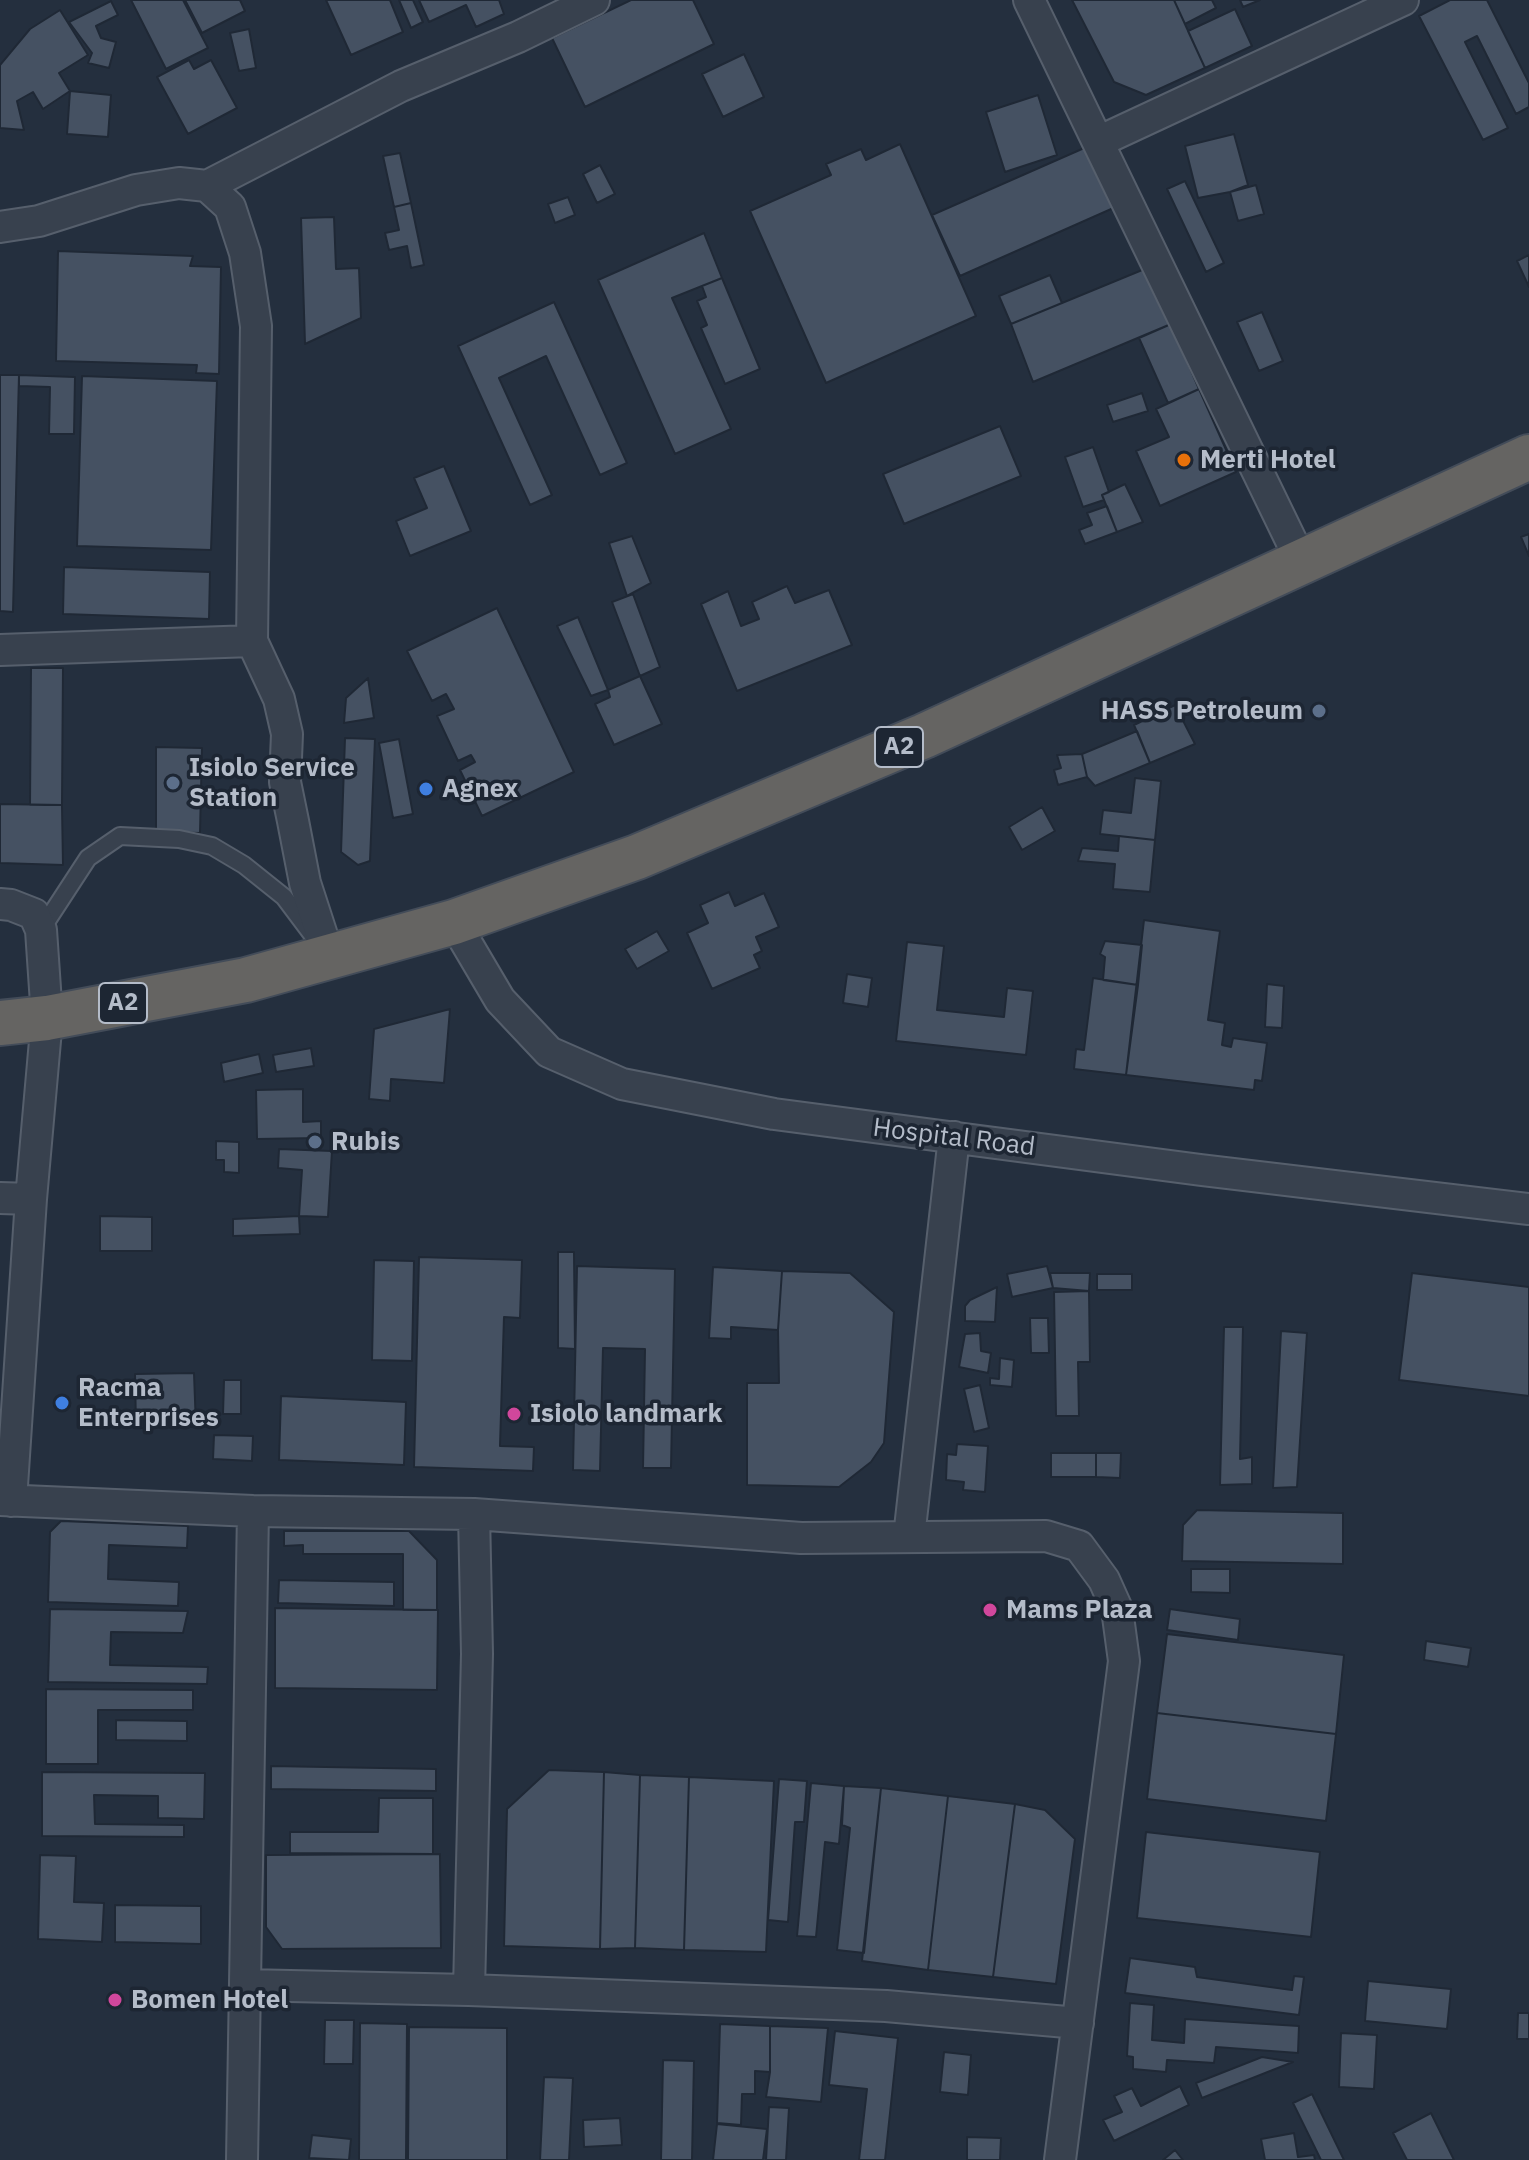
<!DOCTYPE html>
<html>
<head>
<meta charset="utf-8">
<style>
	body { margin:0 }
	canvas { display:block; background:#242f3e }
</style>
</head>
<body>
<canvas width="1529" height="2160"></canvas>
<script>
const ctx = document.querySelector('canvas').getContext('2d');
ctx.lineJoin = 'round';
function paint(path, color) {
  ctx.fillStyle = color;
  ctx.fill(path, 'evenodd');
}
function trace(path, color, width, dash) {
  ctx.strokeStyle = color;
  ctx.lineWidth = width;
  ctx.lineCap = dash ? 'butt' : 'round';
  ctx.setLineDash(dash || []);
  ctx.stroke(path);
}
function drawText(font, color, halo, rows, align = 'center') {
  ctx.font = font + ' "IBM Plex Sans",sans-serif';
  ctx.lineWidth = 7;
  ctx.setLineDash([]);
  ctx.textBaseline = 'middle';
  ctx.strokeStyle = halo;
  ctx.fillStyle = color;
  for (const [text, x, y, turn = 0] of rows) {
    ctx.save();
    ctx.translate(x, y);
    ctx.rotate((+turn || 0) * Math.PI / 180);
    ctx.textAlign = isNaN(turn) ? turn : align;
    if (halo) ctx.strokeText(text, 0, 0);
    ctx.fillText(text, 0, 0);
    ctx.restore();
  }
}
const building = new Path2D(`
	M131 0H183L208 48 166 69Z
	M185 0H240L245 11 202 33Z
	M326 0H390L403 32 351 55Z
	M399 0H413L423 22 411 28Z
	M419 0H499L504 14 476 27 466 5 429 22Z
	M631 0H693L714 44 585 107 552 38Z
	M1072 0H1174L1205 68 1146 95 1114 82Z
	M1174 0H1212L1216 8 1185 24Z
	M1240 0H1260L1243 7Z
	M1450 0H1487L1529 83V107L1516 114 1477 36 1465 42 1508 128 1483 140 1419 16Z
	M111 1 118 15 96 26 101 38 116 42 109 68 88 63 92 53 69 22Z
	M1235 9 1252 46 1205 68 1188 31Z
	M60 10 88 55 59 73 70 91 43 109 33 92 17 101 24 130 0 128V65L30 29Z
	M249 29 256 68 239 71 230 33Z
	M744 54 764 97 723 117 702 74Z
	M189 60 194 69 211 60 237 108 188 134 157 77Z
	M70 91 111 95 108 137 67 134Z
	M1038 95 1057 155 1005 172 986 112Z
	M1234 134 1248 185 1230 192 1198 198 1185 146Z
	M900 144 976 316 826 383 750 211 831 175 826 164 861 149 866 160Z
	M1091 145 1118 206 960 276 932 215Z
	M400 153 411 203 394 207 383 156Z
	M600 165 615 194 597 203 583 174Z
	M1185 181 1224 263 1206 272 1167 189Z
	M1256 185 1264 214 1238 221 1230 192Z
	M568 197 575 215 555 223 548 204Z
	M411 203 424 265 411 268 407 246 389 250 385 233 399 230 394 207Z
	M334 217 336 269 359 268 361 318 305 344 301 218Z
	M704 233 722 278 672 298 731 429 675 454 598 280Z
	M58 251 193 256 190 266 221 267 219 374 196 373 197 365 56 361Z
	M1529 255V287L1517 261Z
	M1147 268 1171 324 1033 382 1011 324Z
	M1050 275 1062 303 1011 324 999 296Z
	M722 278 760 369 725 384 701 328 707 325 697 301 706 297 702 286Z
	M554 302 627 463 600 475 546 356 499 378 552 495 530 505 458 346Z
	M1262 312 1283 361 1259 371 1237 322Z
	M1171 324 1199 389 1168 403 1139 338Z
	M0 375H19L13 612 0 611Z
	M19 375 75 377 74 434H49L50 387 19 386Z
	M82 376 217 381 211 550 77 546Z
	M1199 389 1236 472 1160 506 1136 451 1169 437 1156 409Z
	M1142 393 1148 411 1113 422 1107 405Z
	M1000 426 1021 476 904 524 883 474Z
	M1093 447 1109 492 1102 495 1104 500 1083 507 1065 457Z
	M444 466 471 531 410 556 396 521 427 508 414 478Z
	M1125 484 1143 522 1117 532 1102 495Z
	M1107 506 1117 532 1085 544 1079 530 1092 525 1087 513Z
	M1529 534V556L1521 537Z
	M632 536 651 583 627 596 609 543Z
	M64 567 210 572 209 619 63 614Z
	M787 586 795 603 829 590 852 645 737 691 701 604 728 591 741 626 759 619 752 602Z
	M633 594 660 667 640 676 612 602Z
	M497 608 574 772 482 816 460 770 475 762 471 755 458 761 437 716 454 709 446 694 432 701 407 651Z
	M578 617 608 690 591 696 557 626Z
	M31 668H63L62 805H30Z
	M640 676 662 724 614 745 595 704 610 697 608 690Z
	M368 678 374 718 344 723 346 698Z
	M1175 705 1195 744 1150 763 1134 725Z
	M1137 731 1150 763 1095 786 1087 777 1082 754Z
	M345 738 375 739 370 861 358 865 341 852Z
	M399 739 413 814 393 818 379 743Z
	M156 747 202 748 200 833 156 832Z
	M1082 754 1087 777 1058 785 1054 770 1061 768 1057 755Z
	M1135 778 1161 781 1155 840 1100 834 1103 810 1131 813Z
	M0 804 62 805 63 865 0 863Z
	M1042 807 1055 831 1022 850 1009 827Z
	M1119 836 1155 840 1150 892 1113 889 1115 864 1078 861 1082 848 1118 851Z
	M729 892 735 906 764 893 779 927 756 937 762 951 754 955 760 968 712 989 687 933 708 923 700 905Z
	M1144 920 1220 931 1208 1020 1225 1023 1222 1045 1231 1047 1233 1038 1267 1043 1262 1081 1255 1080 1254 1090 1126 1075Z
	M657 931 669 951 637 969 625 949Z
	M1105 941 1142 945 1138 985 1103 980 1105 957 1100 954Z
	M907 942 944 946 937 1010 1004 1017 1007 988 1033 991 1026 1055 896 1041Z
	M847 974 872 978 868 1007 843 1003Z
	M1093 978 1138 985 1126 1075 1074 1069 1076 1049 1084 1050Z
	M1267 984 1284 986 1282 1028 1265 1027Z
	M450 1009 444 1083 391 1079 390 1101 369 1099 374 1029Z
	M311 1048 314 1066 276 1072 273 1055Z
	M259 1054 263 1073 224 1082 221 1063Z
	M303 1089V1122L321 1121V1138L257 1139 256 1090Z
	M216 1141 239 1142V1173L224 1172V1160H216Z
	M279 1149 332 1151 328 1217 299 1216 302 1170 278 1168Z
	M100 1216 152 1217V1251H100Z
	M299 1216 300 1234 233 1236V1219Z
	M558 1252H574L575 1349 558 1348Z
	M419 1257 522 1260 520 1318 504 1317 500 1446 534 1447 533 1471 414 1467Z
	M374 1260 414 1261 412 1361 372 1360Z
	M577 1266 675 1269 671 1468H643L645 1349 603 1348 600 1471 573 1470Z
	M1047 1266 1053 1288 1012 1297 1007 1274Z
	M713 1267 782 1271 778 1330 731 1327V1339L709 1338Z
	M782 1271 850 1273 894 1312 884 1443 871 1462 839 1487 747 1485V1383H779L778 1330Z
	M1050 1273H1090L1089 1291 1053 1288Z
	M1412 1273 1529 1287V1396L1399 1380Z
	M1097 1274H1132V1290H1097Z
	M997 1287 995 1322 965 1321V1306L970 1300Z
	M1089 1291 1090 1362H1078L1079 1416H1056L1054 1292Z
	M1030 1318H1048L1049 1353H1031Z
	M1224 1327H1243L1240 1459 1252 1457V1484L1220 1485Z
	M1281 1331 1307 1333 1297 1487 1273 1488Z
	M980 1333 981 1351 991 1353 988 1373 959 1367 965 1334Z
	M1000 1358 1014 1360 1012 1387 990 1385V1378L999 1379Z
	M194 1373 196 1427 136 1428 135 1374Z
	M224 1380H241V1414H223Z
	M980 1385 989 1428 974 1432 964 1389Z
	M281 1396 406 1402 404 1465 279 1460Z
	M214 1435 253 1436 252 1461 213 1459Z
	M957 1444 988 1446 985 1492 963 1490 964 1482 946 1480 947 1454 956 1455Z
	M1051 1453H1096V1477H1051Z
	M1096 1453H1121L1120 1478 1096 1477Z
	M1197 1510 1343 1513V1564L1182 1561 1183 1525Z
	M61 1521 188 1526 187 1548 109 1545 108 1579 179 1582 178 1606 48 1602 50 1532Z
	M284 1531H409L437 1560V1610H403V1554H303V1545L284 1546Z
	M1191 1569H1230V1593L1191 1592Z
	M279 1580 394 1582V1606L278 1603Z
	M275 1608 438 1610 437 1690 275 1688Z
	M50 1609 188 1611 183 1633 111 1632 110 1665 208 1667 207 1684 48 1682Z
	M1170 1609 1240 1619 1238 1640 1167 1630Z
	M1167 1634 1344 1655 1336 1734 1157 1713Z
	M1426 1641 1471 1648 1468 1667 1424 1660Z
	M46 1689 193 1690V1710H98V1764H46Z
	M1157 1713 1336 1734 1326 1821 1147 1799Z
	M116 1720 187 1721V1741L116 1740Z
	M271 1766 436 1769V1791L271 1789Z
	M549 1770 604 1772 600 1949 504 1946 507 1809Z
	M42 1772 205 1773 204 1819 158 1818V1796L94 1795 95 1824 184 1825V1837L42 1836Z
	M604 1772 640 1775 635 1948 600 1949Z
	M640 1775 689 1777 684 1950 635 1948Z
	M689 1777 774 1781 766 1952 684 1950Z
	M779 1779 807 1781 804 1822H795L788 1922 768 1920Z
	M811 1783 844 1786 839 1844 825 1842 816 1937 797 1936Z
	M844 1786 881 1788 864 1953 837 1950 850 1828 842 1825Z
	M881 1788 948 1796 928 1970 862 1961Z
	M948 1796 1015 1804 993 1977 928 1970Z
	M379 1798H433V1854L290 1853V1832H378Z
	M1015 1804 1045 1810 1075 1839 1056 1984 993 1977Z
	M1146 1832 1320 1852 1311 1937 1137 1918Z
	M440 1854 441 1948 282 1949 266 1927V1855Z
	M40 1855 76 1856 74 1902 104 1903 102 1942 38 1939Z
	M115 1905 201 1906V1944L115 1942Z
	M1130 1958 1195 1967 1197 1977 1292 1990 1294 1976 1304 1977 1299 2015 1125 1993Z
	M1368 1981 1451 1989 1447 2029 1365 2021Z
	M1130 2003 1154 2005 1152 2040 1184 2043 1185 2019 1299 2026 1298 2053 1216 2047 1214 2063 1167 2060 1166 2072 1133 2069V2057L1127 2056Z
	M1518 2013H1529V2039H1517Z
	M325 2020H354L353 2064H324Z
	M360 2023 407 2024 406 2160H359Z
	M720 2024 770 2026V2072L755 2071V2094H742L741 2125 717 2123Z
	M770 2026 828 2028 821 2102 766 2097 770 2072Z
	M409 2027 507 2028V2160H408Z
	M835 2031 898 2038 885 2160H859L867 2089 829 2085Z
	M1341 2033 1377 2035 1374 2089 1339 2087Z
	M944 2052 971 2055 968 2095 940 2092Z
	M1262 2057 1293 2062 1202 2098 1196 2083Z
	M663 2060 694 2061 692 2160H661Z
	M544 2077 573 2078 569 2160H540Z
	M1180 2086 1189 2105 1114 2141 1103 2120 1122 2112 1114 2096 1132 2088 1141 2106Z
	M1312 2094 1344 2160H1321L1293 2103Z
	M769 2107 789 2108 786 2160H766Z
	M1431 2113 1454 2160H1407L1393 2133Z
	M620 2118 622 2145 584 2147 583 2120Z
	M717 2124 767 2129 763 2160H713Z
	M1294 2133 1298 2157 1314 2155 1315 2160H1265L1261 2139Z
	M312 2135 351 2139 349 2160 309 2158Z
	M967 2137 1001 2138 1000 2160H967Z
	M1175 2150 1183 2160H1163Z`);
const service = new Path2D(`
	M41 930 88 858 120 836 179 839 212 846 244 865 284 897 314 937`);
const minor = new Path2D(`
	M1029 0 1302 563
	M1098 142 1403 0
	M207 186 401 86 518 37 594 0
	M0 227 39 221 136 190 179 183 207 186 230 207 245 253 256 326 252 641 279 699 287 734 285 782 293 821 305 883 329 957
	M0 650 252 641
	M0 904 11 905 34 914 41 930 47 1018 31 1199 11 1501
	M454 922 500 1000 549 1052 622 1084 774 1114 1201 1170 1529 1209
	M0 1198 31 1199
	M0 1500 253 1511 474 1514 801 1538 1046 1536 1079 1546 1104 1580 1117 1609 1124 1661 1060 2160
	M909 1537 954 1137
	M245 1985 469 1990 886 2006 1078 2023
	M469 1990 477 1654 474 1514
	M242 2160 253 1511`);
const trunk = new Path2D(`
	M0 1023 47 1018 246 980 454 922 637 857 924 736 1529 457`);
const markers = [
	[1184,460,8,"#e8710a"],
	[1319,711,8,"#5c6f8a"],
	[173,783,8,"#5c6f8a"],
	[426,789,8,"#3f7fe0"],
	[315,1142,8,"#5c6f8a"],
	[62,1403,8,"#3f7fe0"],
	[514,1414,8,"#d1479c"],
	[990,1610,8,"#d1479c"],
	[115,2000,8,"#d1479c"]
];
const shields = [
	[899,747,48],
	[123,1003,48]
];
const shieldNames = [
	["A2",899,747],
	["A2",123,1003]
];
const poiNames = [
	["Merti Hotel",1200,460],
	["HASS Petroleum",1303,711,"right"],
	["Isiolo Service",189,768],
	["Station",189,798],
	["Agnex",442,789],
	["Rubis",331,1142],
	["Racma",78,1388],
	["Enterprises",78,1418],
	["Isiolo landmark",530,1414],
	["Mams Plaza",1006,1610],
	["Bomen Hotel",131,2000]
];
const streetNames = [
	["Hospital Road",954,1138,7]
];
paint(building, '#455162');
trace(building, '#1f2835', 2);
trace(service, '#565f6c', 20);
trace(minor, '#565f6c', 34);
trace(trunk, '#434c59', 48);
trace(service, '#38414e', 16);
trace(minor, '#38414e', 30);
trace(trunk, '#656462', 44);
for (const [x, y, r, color] of markers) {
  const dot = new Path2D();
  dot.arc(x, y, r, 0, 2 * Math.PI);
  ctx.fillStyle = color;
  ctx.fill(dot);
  trace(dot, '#1d2633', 3);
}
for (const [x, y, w] of shields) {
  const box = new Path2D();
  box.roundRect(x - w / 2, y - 20, w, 40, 6);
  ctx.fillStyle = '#1d2633';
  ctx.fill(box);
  trace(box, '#b4bcc9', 2);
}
drawText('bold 24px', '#b4bcc9', null, shieldNames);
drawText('bold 26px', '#b4bcc9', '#1d2633', poiNames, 'left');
drawText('26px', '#b4bcc9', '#1d2633', streetNames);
</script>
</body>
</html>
